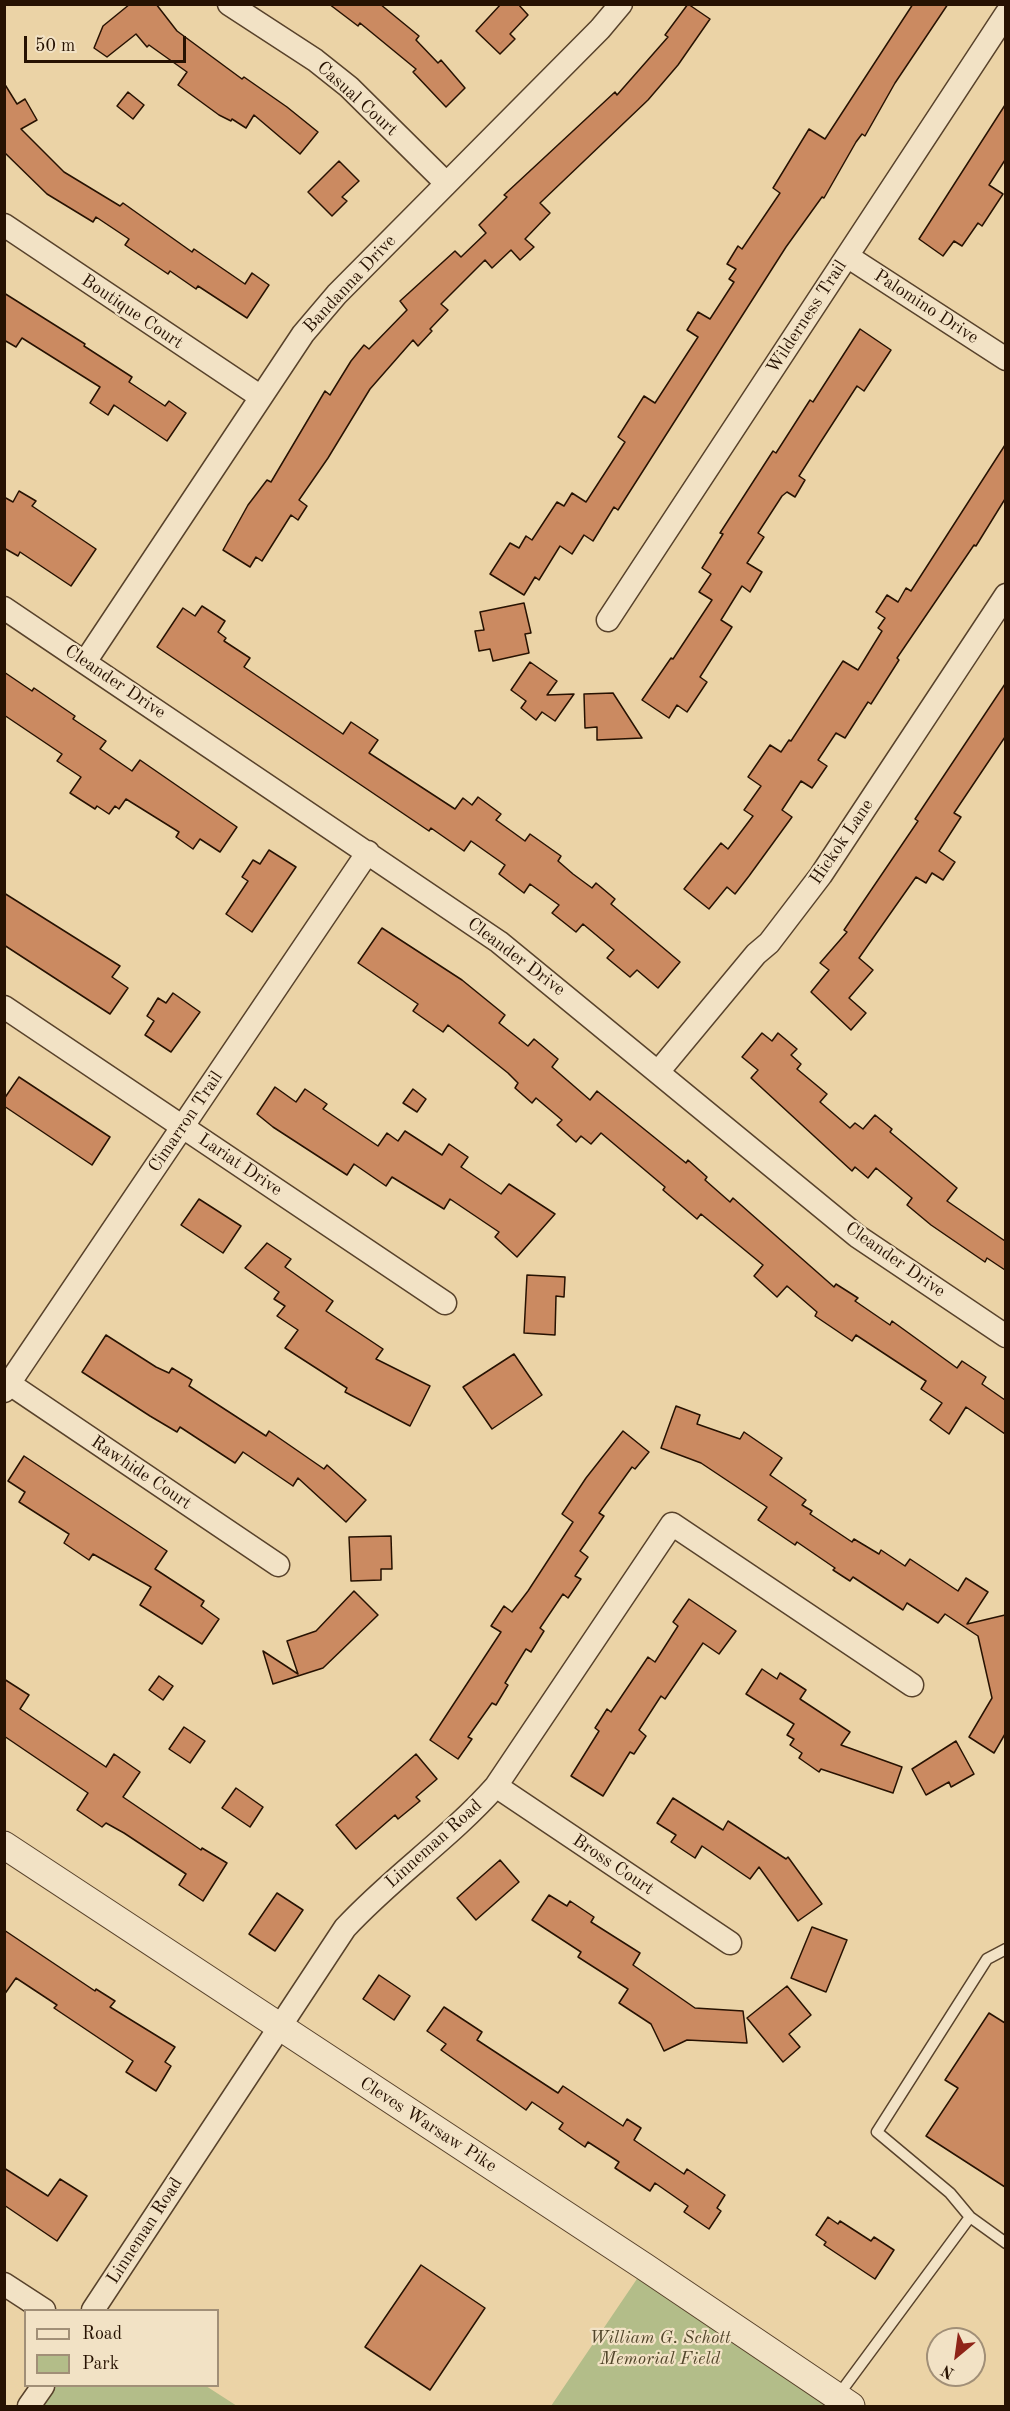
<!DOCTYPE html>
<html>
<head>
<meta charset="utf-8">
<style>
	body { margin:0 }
	#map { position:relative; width:1010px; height:2411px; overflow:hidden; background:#ebd3a6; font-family:"Old Standard TT",serif }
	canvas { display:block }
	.frame { position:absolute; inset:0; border:6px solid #271202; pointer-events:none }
	.legend { position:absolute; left:24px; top:2309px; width:195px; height:78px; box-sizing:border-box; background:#f2e2c5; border:2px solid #a18f77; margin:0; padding:8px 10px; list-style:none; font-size:18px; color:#271202 }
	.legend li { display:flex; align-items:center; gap:12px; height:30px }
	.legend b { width:30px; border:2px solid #a18f77 }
	.north { position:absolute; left:926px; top:2327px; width:60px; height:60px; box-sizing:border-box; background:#f2e2c5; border:2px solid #a18f77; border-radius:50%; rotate:209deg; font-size:16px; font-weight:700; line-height:24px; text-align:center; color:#271202 }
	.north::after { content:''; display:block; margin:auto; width:21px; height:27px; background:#8f2418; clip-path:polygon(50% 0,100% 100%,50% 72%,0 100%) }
	.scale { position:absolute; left:24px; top:36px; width:162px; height:27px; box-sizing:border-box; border:3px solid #271202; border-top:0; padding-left:8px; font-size:18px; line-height:21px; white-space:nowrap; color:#271202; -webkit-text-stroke:4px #f2e2c5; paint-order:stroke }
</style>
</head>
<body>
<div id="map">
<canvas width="1010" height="2411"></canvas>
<div class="frame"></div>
<ul class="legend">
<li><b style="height:8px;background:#f2e2c5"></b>Road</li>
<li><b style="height:16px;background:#b3bd89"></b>Park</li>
</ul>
<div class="north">N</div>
<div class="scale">50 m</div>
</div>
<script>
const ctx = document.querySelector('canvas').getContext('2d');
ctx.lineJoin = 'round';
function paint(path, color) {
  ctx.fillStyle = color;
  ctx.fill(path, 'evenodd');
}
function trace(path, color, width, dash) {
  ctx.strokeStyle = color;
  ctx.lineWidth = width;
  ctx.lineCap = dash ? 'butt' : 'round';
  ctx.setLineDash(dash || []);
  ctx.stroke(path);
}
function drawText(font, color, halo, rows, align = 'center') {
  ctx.font = font + ' "Old Standard TT",serif';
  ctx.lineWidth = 4.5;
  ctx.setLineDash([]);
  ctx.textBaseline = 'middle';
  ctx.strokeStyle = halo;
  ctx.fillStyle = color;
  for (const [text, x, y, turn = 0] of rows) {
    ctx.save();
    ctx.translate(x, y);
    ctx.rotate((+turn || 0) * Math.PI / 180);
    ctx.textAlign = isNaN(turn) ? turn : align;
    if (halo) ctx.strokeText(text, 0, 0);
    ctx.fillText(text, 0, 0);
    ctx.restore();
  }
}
const green = new Path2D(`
	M645 2267 849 2406H551Z
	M43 2386H206L237 2406H29Z`);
const building = new Path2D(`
	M130 4H156L177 31 242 79 244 77 287 107 318 132 300 154 254 115 246 128 232 119 231 121 219 115 178 85 187 72 149 45 147 47 136 34 107 57 94 48 103 26Z
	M329 4H380L419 36 416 40 438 63 441 60 465 88 446 107 413 72 416 69 360 23 358 26Z
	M501 4H518L528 15 510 34 515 39 500 54 476 31Z
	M688 4 710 19 678 65 648 100 540 203 550 213 525 239 534 247 520 260 511 250 492 268 485 260 441 304 448 310 430 329 432 331 418 346 413 340 370 389 328 458 299 500 307 506 298 520 291 515 262 561 256 557 250 567 223 550 248 505 267 480 271 482 325 391 330 395 351 361 364 345 369 349 407 310 400 301 455 251 461 257 486 233 479 225 507 197 504 195 615 92 617 95 668 37 665 35Z
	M913 4H948L895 83 865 136 862 134 856 142 824 198 822 197 786 247 618 510 614 507 593 541 584 535 572 554 560 546 539 580 535 577 524 595 490 574 510 543 519 548 526 536 532 540 557 502 564 506 572 493 586 502 625 442 618 437 644 396 655 403 698 337 687 330 698 312 710 319 734 282 729 279 736 269 727 264 738 246 742 249 780 193 773 188 809 129 825 139Z
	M4 83 17 104 25 99 37 120 21 129 64 172 120 206 123 203 192 252 194 249 245 284 252 273 269 285 247 318 198 286 196 289 170 271 168 274 125 245 129 239 96 217 93 222 47 194 4 152Z
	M128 92 144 105 133 119 117 106Z
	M1005 105V160L989 185 1003 194 982 226 978 223 962 246 954 241 943 256 919 239Z
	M339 161 359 181 342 197 347 201 332 216 308 192Z
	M4 293 85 344 84 346 132 377 129 382 165 406 169 401 186 413 167 441 114 405 108 415 90 403 100 387 22 338 16 347 4 340Z
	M860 329 891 350 864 391 857 386 820 443 799 476 805 480 795 497 787 492 782 496 758 533 764 537 747 563 762 572 750 592 742 586 721 620 732 627 700 677 707 682 687 712 677 705 669 718 642 700 671 658 673 659 712 600 699 592 711 574 702 568 723 534 720 533 773 451 776 453 810 400 813 402Z
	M1005 445V499L976 546 974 545 897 658 899 660 871 704 868 702 845 738 836 733 818 760 827 766 812 788 801 781 782 810 792 817 749 876 735 894 727 887 709 909 684 889 721 843 728 849 753 816 744 810 761 786 748 777 770 745 781 752 789 740 791 741 843 661 858 670 882 631 878 628 885 618 876 612 887 595 898 602 906 588 911 591Z
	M19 491 36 501 32 506 96 549 71 586 20 552 18 556 4 548V497L13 502Z
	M524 603 531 633 525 634 529 653 493 661 490 649 479 651 475 631 484 630 480 612Z
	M202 606 225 621 218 632 226 638 224 641 250 658 244 667 343 734 351 722 378 740 369 753 455 809 463 798 472 805 478 797 501 814 496 820 525 841 530 834 561 856 558 861 573 874 592 888 596 883 615 899 611 904 680 962 658 988 637 970 630 977 607 958 614 950 583 924 576 932 552 913 559 905 530 884 524 893 499 874 505 865 471 841 464 851 431 828 429 831 157 647 183 608 195 616Z
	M530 662 557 681 547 695 574 694 555 721 542 712 536 720 521 708 526 701 511 690Z
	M4 672 32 691 34 688 75 716 73 719 106 741 100 749 132 771 140 760 237 827 220 852 200 839 193 849 176 837 179 832 126 799 119 809 115 806 109 814 97 806 95 809 70 793 81 777 57 761 62 754 4 715Z
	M1005 684V737L954 813 961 817 939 851 955 862 943 880 932 873 926 883 916 877 859 958 873 970 849 998 866 1013 851 1030 811 992 829 970 820 963 847 932 844 930 918 821 915 819Z
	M613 693 642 738 597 740V727L585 728 584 694Z
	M269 850 296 867 252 932 226 914 248 881 242 877 253 860 260 864Z
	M4 893 120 966 112 977 128 988 110 1014 4 945Z
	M382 928 462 980 505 1015 499 1023 528 1046 534 1039 558 1059 552 1067 590 1100 597 1091 686 1163 688 1160 707 1177 705 1180 730 1202 733 1198 834 1287 836 1284 858 1298 855 1301 890 1325 892 1321 957 1368 962 1361 986 1377 982 1384 1005 1400V1434L966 1407 949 1434 930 1420 942 1403 921 1389 926 1381 856 1335 852 1341 815 1316 817 1312 787 1286 777 1297 754 1276 763 1265 701 1214 697 1219 663 1190 665 1187 601 1133 591 1144 581 1136 576 1142 557 1125 562 1120 536 1098 532 1103 515 1088 518 1083 508 1073 448 1025 443 1032 413 1011 418 1004 358 963Z
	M173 993 200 1012 171 1052 145 1035 154 1021 147 1016 158 998 166 1003Z
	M762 1033 772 1041 778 1033 797 1049 791 1055 801 1064 797 1069 827 1094 820 1102 850 1128 855 1123 863 1129 875 1115 892 1129 890 1132 957 1188 947 1201 1005 1241V1270L987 1258 985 1262 931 1225 907 1205 912 1198 876 1168 868 1178 855 1167 852 1171 751 1078 758 1070 742 1057Z
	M19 1077 110 1137 92 1165 4 1106V1099Z
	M275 1087 296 1102 305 1089 327 1104 323 1109 378 1146 387 1133 398 1141 405 1131 442 1155 449 1144 468 1157 461 1167 501 1194 509 1184 555 1214 517 1257 495 1237 499 1232 450 1199 444 1209 392 1177 386 1186 354 1164 347 1175 273 1127 257 1114Z
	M413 1089 426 1099 417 1112 403 1103Z
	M199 1199 241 1226 223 1253 181 1225Z
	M267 1243 291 1259 285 1267 333 1301 326 1311 383 1349 376 1359 430 1386 410 1426 345 1392 347 1388 285 1348 298 1330 277 1316 285 1306 274 1299 279 1292 245 1268Z
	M527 1275 565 1277 564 1297 556 1296 555 1335 524 1333Z
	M106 1335 156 1367 169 1373 172 1368 192 1380 189 1386 266 1436 269 1431 324 1469 327 1465 366 1500 346 1522 298 1478 293 1486 243 1452 235 1463 180 1427 177 1432 150 1416 82 1372Z
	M514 1354 542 1395 492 1429 463 1387Z
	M676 1406 700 1415 697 1424 740 1439 744 1432 782 1458 770 1475 806 1500 802 1505 812 1511 810 1514 852 1542 854 1539 879 1554 881 1550 905 1566 910 1559 958 1591 966 1578 988 1592 967 1624 1005 1615V1734L994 1753 969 1737 992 1698 978 1636 945 1614 938 1623 907 1603 903 1610 853 1577 850 1581 833 1570 835 1568 797 1542 795 1545 758 1520 767 1507 701 1463 661 1448Z
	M623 1431 649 1452 635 1469 632 1467 599 1513 604 1516 580 1551 588 1557 575 1576 581 1579 568 1598 563 1594 540 1628 544 1631 531 1652 526 1649 505 1683 508 1685 496 1705 492 1703 468 1737 472 1739 458 1759 430 1740 501 1632 491 1626 504 1606 512 1612 528 1591 573 1522 562 1514 586 1478Z
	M24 1456 167 1551 155 1569 204 1601 201 1606 219 1619 202 1644 140 1605 151 1587 93 1554 89 1560 64 1543 69 1534 19 1502 25 1492 8 1481Z
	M391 1536 392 1569H381V1580L351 1581 349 1537Z
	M354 1591 378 1615 323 1668 273 1684 263 1651 298 1674 287 1641 316 1631Z
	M689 1599 736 1631 719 1654 703 1643 665 1699 661 1696 639 1730 646 1736 634 1754 630 1752 603 1796 571 1776 599 1731 595 1728 607 1709 611 1712 648 1657 655 1662 678 1626 673 1622Z
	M762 1669 777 1679 780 1673 806 1690 800 1699 850 1732 841 1745 902 1767 893 1793 821 1769 819 1772 799 1758 802 1753 790 1745 794 1739 787 1735 794 1724 746 1694Z
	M159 1676 173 1686 163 1700 149 1690Z
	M4 1679 29 1695 20 1709 106 1767 114 1754 140 1772 123 1797 201 1850 202 1848 227 1863 203 1901 179 1885 186 1874 124 1833 106 1823 102 1827 77 1810 88 1793 4 1736Z
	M184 1727 205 1741 190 1763 169 1749Z
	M956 1741 974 1774 951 1787 949 1782 926 1795 912 1769Z
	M416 1754 437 1779 416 1797 420 1801 398 1819 395 1815 356 1849 336 1825Z
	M236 1788 263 1807 250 1827 222 1808Z
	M673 1798 723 1830 728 1821 786 1859 788 1857 822 1904 798 1921 759 1867 750 1879 702 1846 695 1858 671 1842 676 1835 657 1823Z
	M500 1860 519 1882 476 1920 457 1898Z
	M277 1893 303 1910 275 1951 249 1934Z
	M549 1895 567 1906 570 1901 594 1917 591 1922 640 1953 633 1965 695 2008 743 2011 747 2043 687 2040 664 2051 651 2024 619 2003 628 1989 578 1957 581 1952 532 1920Z
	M812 1927 847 1940 826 1992 791 1978Z
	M4 1930 95 1991 96 1989 115 2001 110 2007 175 2047 165 2062 171 2066 156 2091 126 2072 133 2061 54 2008 57 2005 16 1978 4 1995Z
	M379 1975 410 1996 394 2020 363 1999Z
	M787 1986 811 2015 789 2034 800 2047 783 2062 747 2018Z
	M444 2007 482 2032 477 2040 558 2093 563 2086 623 2126 627 2119 641 2128 634 2140 684 2174 687 2169 725 2195 717 2208 721 2211 709 2229 684 2212 688 2206 655 2183 650 2191 615 2168 619 2162 588 2142 585 2147 559 2129 563 2123 532 2102 526 2110 441 2050 446 2044 427 2031Z
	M989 2013 1005 2023V2187L926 2136 958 2088 945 2080Z
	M4 2168 48 2196 60 2179 87 2196 57 2241 4 2205Z
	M828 2217 838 2224 840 2221 871 2241 874 2237 894 2250 875 2279 824 2245 826 2242 816 2235Z
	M421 2265 485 2308 430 2390 365 2347Z`);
const service = new Path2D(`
	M1006 1949 987 1959 877 2132 950 2193 970 2217 1006 2243
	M837 2397 970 2217`);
const minor = new Path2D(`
	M229 4 315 60 349 87 446 183
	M4 225 261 397
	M847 256 1006 359
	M4 608 499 942 857 1236 1006 1336
	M608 620 1006 14
	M85 662 303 334 337 294 600 29 621 4
	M4 1007 445 1303
	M658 1072 756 954 769 943 821 875 1006 595
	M4 1380 278 1565
	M4 1391 368 852
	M496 1786 730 1943
	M4 2284 44 2310
	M93 2310 345 1928C392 1877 450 1838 496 1786L672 1524 912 1685
	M29 2406 43 2386`);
const tertiary = new Path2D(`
	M4 1845 645 2267 851 2406`);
const streetNames = [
	["Casual Court",357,99,42],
	["Bandanna Drive",350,284,-47],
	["Palomino Drive",926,307,33],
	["Boutique Court",132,312,34],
	["Wilderness Trail",807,317,-57],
	["Cleander Drive",115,682,34],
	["Hickok Lane",842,842,-56],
	["Cleander Drive",516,957,37],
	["Cimarron Trail",186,1122,-56],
	["Lariat Drive",240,1165,34],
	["Cleander Drive",895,1260,35],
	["Rawhide Court",141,1473,34],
	["Linneman Road",434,1844,-42],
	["Bross Court",613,1865,34],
	["Cleves Warsaw Pike",428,2125,33],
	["Linneman Road",145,2231,-57]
];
const parkNames = [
	["William G. Schott",660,2338],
	["Memorial Field",660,2359]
];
paint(green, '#b3bd89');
paint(building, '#cb8a61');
trace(building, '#271202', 1.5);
trace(service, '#58422b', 13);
trace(minor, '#58422b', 25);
trace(tertiary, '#58422b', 29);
trace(service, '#f2e2c5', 10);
trace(minor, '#f2e2c5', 22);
trace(tertiary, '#f2e2c5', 27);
drawText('18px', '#271202', '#f2e2c5', streetNames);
drawText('italic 18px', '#51452a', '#f2e2c5', parkNames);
</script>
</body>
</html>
